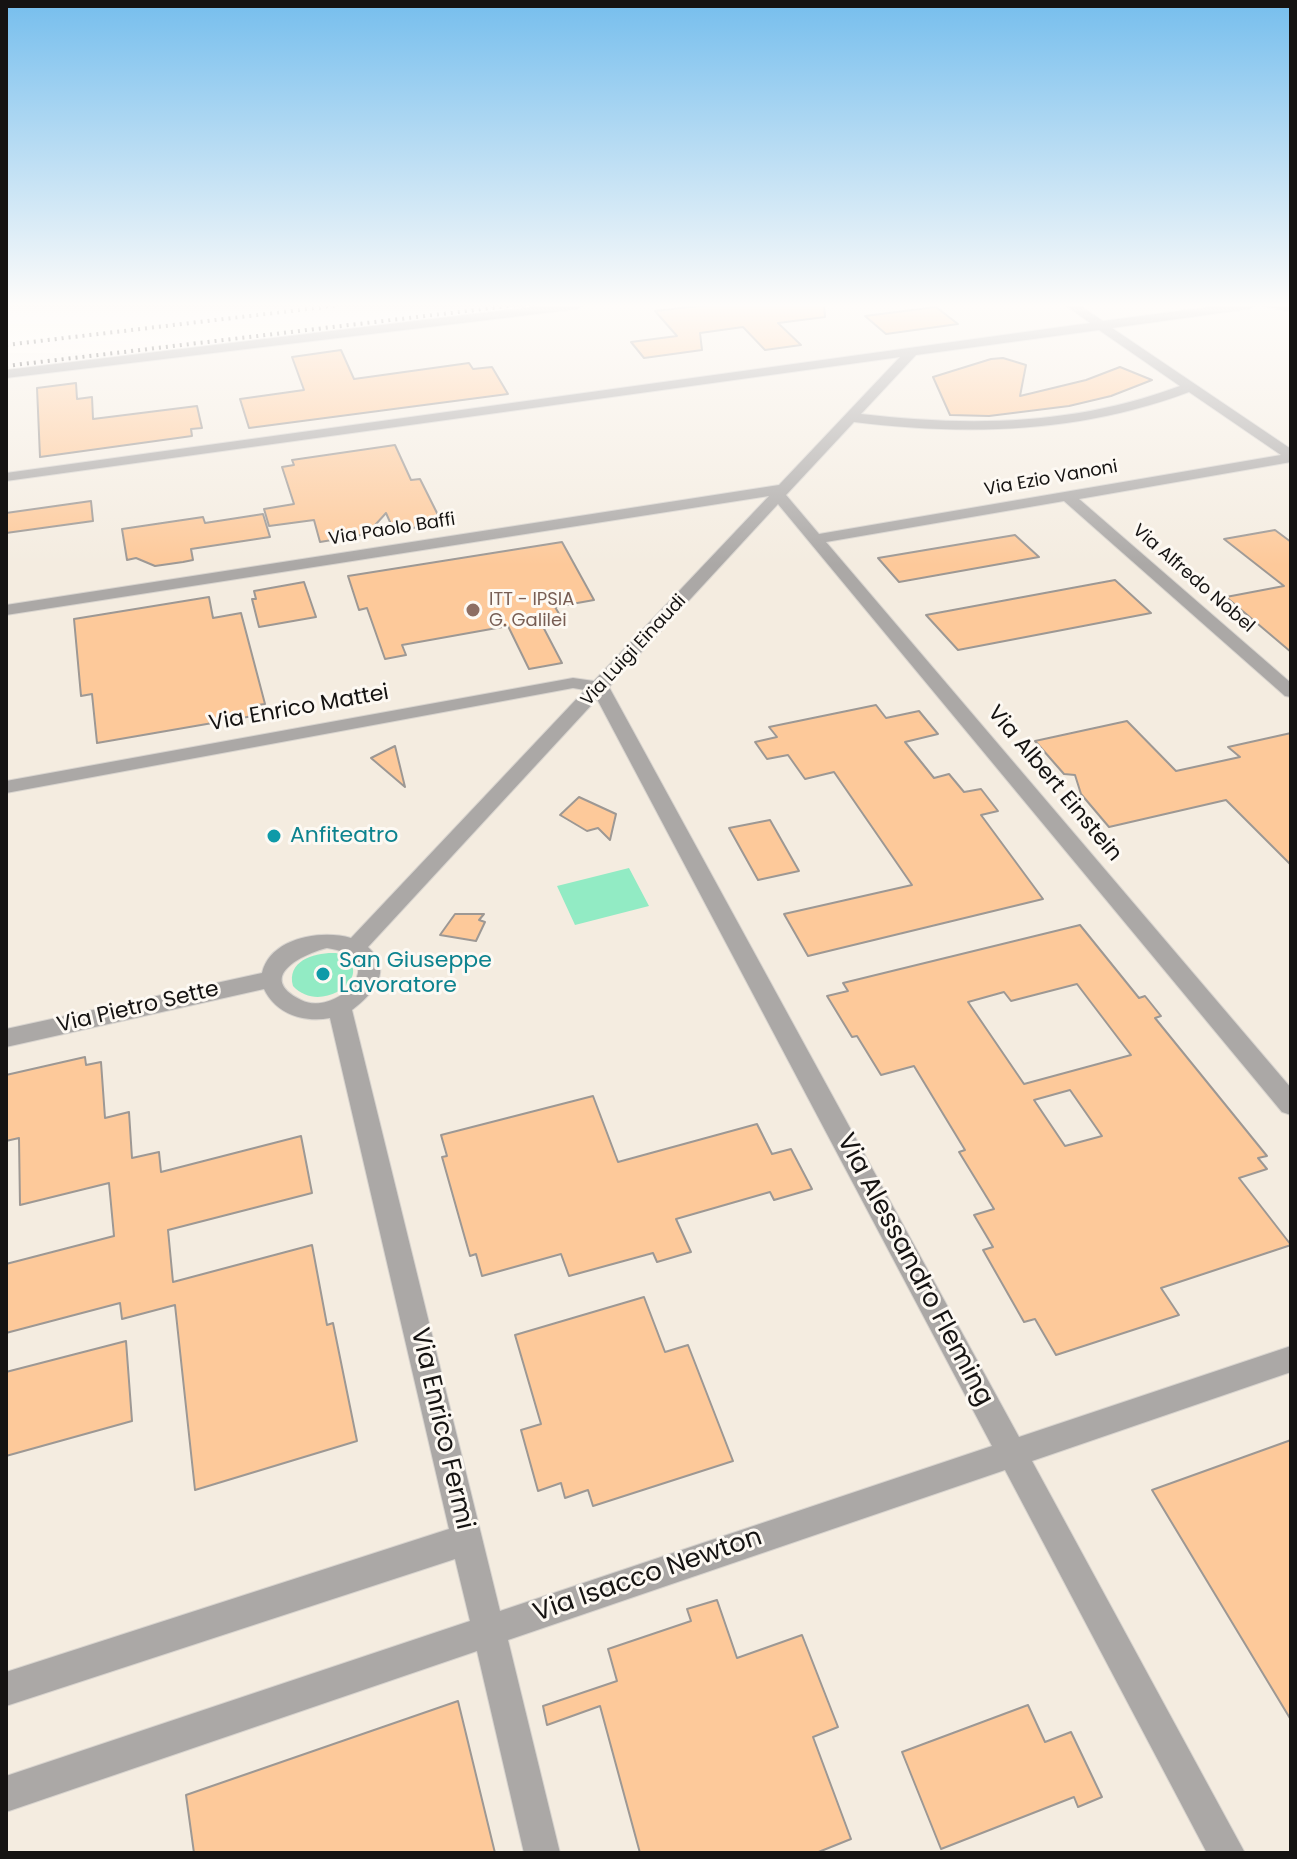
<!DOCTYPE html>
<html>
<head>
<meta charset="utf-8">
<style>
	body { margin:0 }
	#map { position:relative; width:1297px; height:1859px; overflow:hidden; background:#fdf9f3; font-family:Poppins,sans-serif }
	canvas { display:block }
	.frame { position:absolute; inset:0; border:8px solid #151312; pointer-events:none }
</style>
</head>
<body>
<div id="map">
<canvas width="1297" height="1859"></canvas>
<div class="frame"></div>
</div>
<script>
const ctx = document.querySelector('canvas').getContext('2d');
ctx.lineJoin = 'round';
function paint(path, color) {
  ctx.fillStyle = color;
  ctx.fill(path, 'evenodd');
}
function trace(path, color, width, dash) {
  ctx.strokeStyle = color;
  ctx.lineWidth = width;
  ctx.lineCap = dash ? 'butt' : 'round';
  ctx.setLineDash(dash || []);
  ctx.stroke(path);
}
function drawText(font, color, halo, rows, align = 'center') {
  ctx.font = font + ' Poppins,sans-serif';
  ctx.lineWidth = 6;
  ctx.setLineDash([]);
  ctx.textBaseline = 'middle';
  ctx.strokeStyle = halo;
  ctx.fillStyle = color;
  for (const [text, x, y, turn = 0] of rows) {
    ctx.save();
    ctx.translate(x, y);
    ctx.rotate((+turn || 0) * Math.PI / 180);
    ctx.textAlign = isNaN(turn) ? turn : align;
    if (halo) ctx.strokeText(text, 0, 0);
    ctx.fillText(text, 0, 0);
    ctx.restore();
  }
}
const built = new Path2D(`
	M549 305H1291V1853H6V370Z`);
const green = new Path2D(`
	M629 868 649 906 575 925 557 886Z
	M336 953C383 971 322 1018 293 986 286 960 316 952 336 953Z`);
const building = new Path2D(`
	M708 305H824L825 317 778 323 801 345 765 350 743 327 700 333 702 350 644 358 631 342 677 336 655 311Z
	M936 307 958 324 886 334 865 316Z
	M341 350 354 379 469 363 473 369 492 367 508 394 249 428 240 399 304 390 292 357Z
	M1003 358 1026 365 1020 396 1086 380 1120 367 1152 380 1111 396 1069 406 989 416 950 415 933 377 991 359Z
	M76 383 77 399 92 397 93 419 197 406 202 428 191 429 192 436 40 457 37 388Z
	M395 445 411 480 420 479 442 523 394 531 386 513 367 534 320 542 314 520 269 526 264 509 294 504 282 467 294 465 292 460Z
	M91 501 93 521 6 533V513Z
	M263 514 270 537 191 549 193 560 183 562 155 566 136 558 127 560 122 529 203 517 205 523Z
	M1275 530 1291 542V652L1226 597 1284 586 1224 539Z
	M1015 535 1039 557 899 582 878 558Z
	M562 542 594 600 555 607 561 617 540 621 562 663 529 669 508 626 402 645 406 655 385 659 367 608 359 610 348 576Z
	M1115 580 1151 613 958 650 926 615Z
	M304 582 316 617 259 627 252 599H256L254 591Z
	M209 597 213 618 241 613 265 704 250 706 253 716 97 743 92 694 81 696 74 619Z
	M876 705 886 718 919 711 938 734 905 742 934 778 949 774 964 792 981 789 998 811 981 815 1043 899 808 956 784 914 912 885 834 772 805 779 788 755 767 759 755 742 777 737 769 727Z
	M1127 721 1176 771 1240 757 1228 747 1291 733V865L1226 800 1109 827 1081 794 1075 775 1064 774 1035 741Z
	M395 746 405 787 371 758Z
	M579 797 616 814 610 840 598 828 587 831 560 815Z
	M770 820 799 871 758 880 729 828Z
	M455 914H484L479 920 485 922 476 941 440 935Z
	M1080 925 1139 998 1145 996 1161 1016 1155 1018 1267 1156 1258 1158 1267 1169 1239 1178 1291 1245 1161 1288 1179 1315 1056 1355 1035 1319 1024 1322 983 1250 993 1247 974 1215 994 1209 959 1152 965 1150 914 1066 881 1075 857 1036 852 1037 827 996 848 991 843 983ZM1077 984 1131 1055 1024 1084 968 1002 1004 992 1011 1001ZM1070 1090 1102 1136 1065 1146 1034 1100Z
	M85 1057 86 1065 101 1062 105 1118 129 1112 132 1158 159 1152 161 1172 301 1136 312 1193 168 1230 173 1282 312 1245 327 1325 333 1323 357 1441 195 1490 175 1305 122 1319 120 1303 6 1333V1264L114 1236 109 1183 20 1205 19 1138 6 1141V1075Z
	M593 1096 618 1162 757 1124 772 1154 791 1149 812 1189 774 1200 770 1192 676 1219 691 1252 657 1262 653 1253 569 1276 561 1254 482 1276 476 1254 470 1256 442 1157 447 1156 441 1135Z
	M644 1297 665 1352 688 1345 733 1461 593 1506 588 1490 565 1498 561 1483 538 1491 521 1430 541 1424 515 1335Z
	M126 1341 132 1421 6 1456V1372Z
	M1291 1440V1720L1152 1490Z
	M717 1600 737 1658 802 1635 838 1727 813 1737 851 1839 816 1853H640L600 1706 547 1725 543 1706 617 1681 608 1649 691 1621 687 1609Z
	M458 1701 495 1853H194L186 1795Z
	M1028 1705 1045 1742 1071 1732 1102 1797 1078 1807 1074 1797 941 1849 902 1752Z`);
const minor = new Path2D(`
	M549 305H584L578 309 6 378V370Z
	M1065 305H1079L1103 321 1224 305H1255L1249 309 1112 328 1291 449V462L1079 499 1291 683V697L1285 696 1064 501 826 542 1291 1088V1115L1282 1112 778 504 609 687 1019 1437 1291 1346V1372L1032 1461 1245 1853H1207L1005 1470 508 1640 560 1853H524L477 1651 6 1812V1776L470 1621 455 1559 6 1706V1672L449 1529 330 1018C304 1023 276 1014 264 989L6 1047V1029L262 973C270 938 321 929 351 938L585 690 573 688 6 793V781L573 678 594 681 769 496 6 615V605L779 485 900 357 6 481V473L1090 323ZM1099 330 1180 386C1076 425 971 427 861 414L916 355ZM1189 392 1281 455 819 534 786 495 854 422C969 436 1079 433 1189 392ZM597 699 992 1446 500 1611 352 1010C374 993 394 971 368 947ZM327 948C395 958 336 1018 301 1000 255 977 303 954 327 948Z
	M1259 305H1291V312Z`);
const rail = new Path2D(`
	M6 345 341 305
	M6 366 517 305`);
const markers = [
	[473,610,8,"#8d6e63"],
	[274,836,8,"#0f9aa8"],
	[323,974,8,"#0f9aa8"]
];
const farStreetnames = [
	["Via Ezio Vanoni",1051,479,-10],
	["Via Paolo Baffi",392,530,-9],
	["Via Alfredo Nobel",1193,579,41],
	["Via Luigi Einaudi",634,651,-47]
];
const farEducationnames = [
	["ITT - IPSIA",489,600],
	["G. Galilei",489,621]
];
const streetNames = [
	["Via Enrico Mattei",299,709,-10],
	["Via Albert Einstein",1054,784,50],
	["Via Pietro Sette",138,1008,-13]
];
const cultureNames = [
	["Anfiteatro",290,836],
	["San Giuseppe",339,961],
	["Lavoratore",339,986]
];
const nearStreetnames = [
	["Via Alessandro Fleming",914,1270,62],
	["Via Enrico Fermi",441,1429,77],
	["Via Isacco Newton",648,1576,-19]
];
paint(built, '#f4ece0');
paint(green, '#92ebc4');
paint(building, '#fdc99a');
trace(building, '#9d9894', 2);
trace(minor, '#d8d4cf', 2);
paint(minor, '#aba8a6');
trace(rail, '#454240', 4, [2, 5]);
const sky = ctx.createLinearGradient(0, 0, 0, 565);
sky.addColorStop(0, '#76beed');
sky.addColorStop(0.54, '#fefcfa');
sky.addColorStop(1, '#fefcfa00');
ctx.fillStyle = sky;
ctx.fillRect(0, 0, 1297, 565);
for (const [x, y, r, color] of markers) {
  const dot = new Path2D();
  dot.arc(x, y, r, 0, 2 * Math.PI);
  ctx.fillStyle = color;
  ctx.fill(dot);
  trace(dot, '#fdf9f3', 3);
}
drawText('18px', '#151312', '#fdf9f3', farStreetnames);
drawText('18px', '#785e54', '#fdf9f3', farEducationnames, 'left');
drawText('22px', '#151312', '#fdf9f3', streetNames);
drawText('22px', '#0d838f', '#fdf9f3', cultureNames, 'left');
drawText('26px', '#151312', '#fdf9f3', nearStreetnames);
</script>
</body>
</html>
